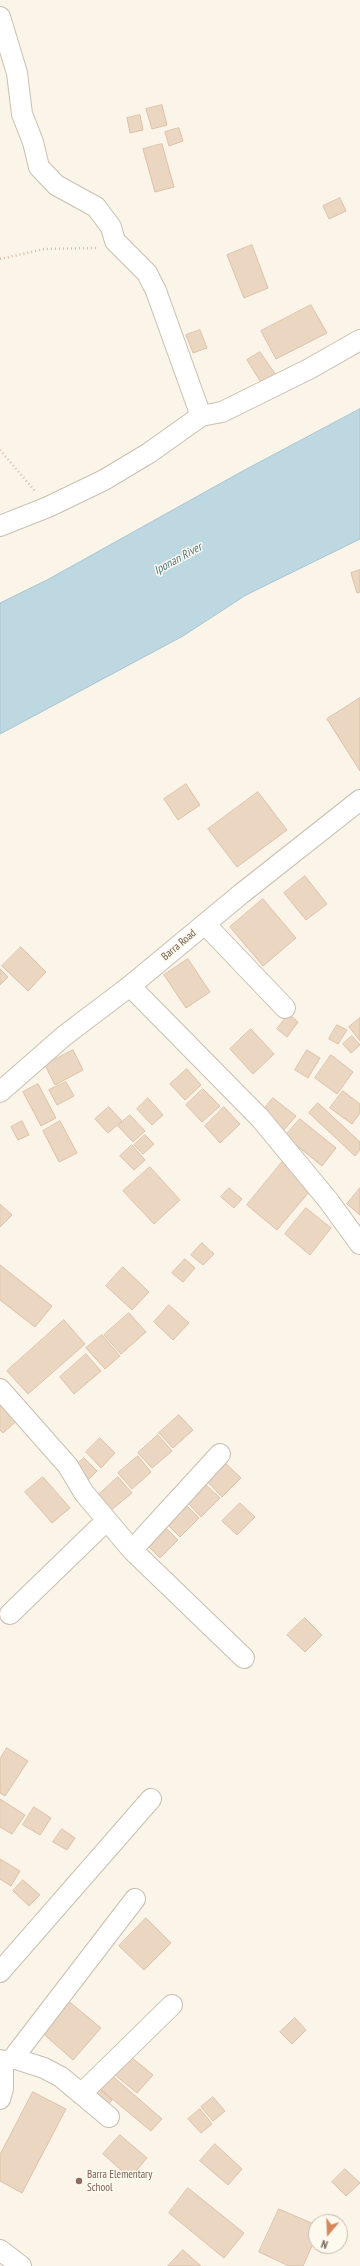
<!DOCTYPE html>
<html>
<head>
<meta charset="utf-8">
<style>
	body { margin:0 }
	#map { position:relative; width:360px; height:2266px; overflow:hidden; background:#faf5e8; font-family:"PT Sans Narrow",sans-serif }
	canvas { display:block }
	.north { position:absolute; left:308px; top:2214px; width:40px; height:40px; box-sizing:border-box; background:#fdf9ee; border:1px solid #c5bbae; border-radius:50%; rotate:199deg; font-size:11px; font-weight:700; line-height:16px; text-align:center; color:#715f4f }
	.north::after { content:''; display:block; margin:auto; width:14px; height:18px; background:#d6865b; clip-path:polygon(50% 0,100% 100%,50% 72%,0 100%) }
</style>
</head>
<body>
<div id="map">
<canvas width="360" height="2266"></canvas>
<div class="north">N</div>
</div>
<script>
const ctx = document.querySelector('canvas').getContext('2d');
ctx.lineJoin = 'round';
function paint(path, color) {
  ctx.fillStyle = color;
  ctx.fill(path, 'evenodd');
}
function trace(path, color, width, dash) {
  ctx.strokeStyle = color;
  ctx.lineWidth = width;
  ctx.lineCap = dash ? 'butt' : 'round';
  ctx.setLineDash(dash || []);
  ctx.stroke(path);
}
function drawText(font, color, halo, rows, align = 'center') {
  ctx.font = font + ' "PT Sans Narrow",sans-serif';
  ctx.lineWidth = 3;
  ctx.setLineDash([]);
  ctx.textBaseline = 'middle';
  ctx.strokeStyle = halo;
  ctx.fillStyle = color;
  for (const [text, x, y, turn = 0] of rows) {
    ctx.save();
    ctx.translate(x, y);
    ctx.rotate((+turn || 0) * Math.PI / 180);
    ctx.textAlign = isNaN(turn) ? turn : align;
    if (halo) ctx.strokeText(text, 0, 0);
    ctx.fillText(text, 0, 0);
    ctx.restore();
  }
}
const water = new Path2D(`
	M360 409V539L246 595 183 636 0 734V603L47 580 241 472Z`);
const building = new Path2D(`
	M162 105 167 125 152 129 146 109Z
	M140 115 143 130 130 133 127 118Z
	M179 128 183 141 169 146 165 132Z
	M162 144 174 187 155 192 143 149Z
	M340 198 346 211 329 219 323 206Z
	M252 245 268 288 244 298 227 255Z
	M311 305 327 333 276 359 261 331Z
	M200 330 207 348 193 353 186 335Z
	M260 352 276 375 262 384 247 360Z
	M360 570V592L357 593 351 573Z
	M360 698V771L327 719Z
	M186 784 200 805 178 820 164 799Z
	M258 792 287 830 237 867 208 829Z
	M305 876 327 904 306 920 284 893Z
	M263 899 296 938 263 966 230 927Z
	M21 947 46 972 28 991 2 966Z
	M188 959 210 992 186 1008 164 975Z
	M0 969 8 977 0 985Z
	M289 1014 298 1022 287 1037 277 1029Z
	M360 1018V1041L349 1027Z
	M337 1025 347 1030 338 1044 329 1039Z
	M251 1029 274 1054 253 1074 230 1049Z
	M352 1036 360 1045 351 1053 343 1044Z
	M73 1050 83 1070 55 1085 45 1065Z
	M307 1050 320 1058 308 1078 295 1070Z
	M331 1055 353 1072 337 1094 315 1078Z
	M187 1069 201 1085 185 1100 170 1084Z
	M66 1082 74 1096 57 1105 49 1090Z
	M38 1084 56 1118 41 1126 23 1092Z
	M203 1089 220 1106 202 1122 186 1105Z
	M343 1091 360 1104V1113L352 1124 330 1108Z
	M148 1098 163 1115 152 1125 137 1109Z
	M273 1098 296 1116 283 1131 261 1113Z
	M318 1103 360 1142V1150L355 1156 309 1113Z
	M109 1107 122 1121 108 1133 95 1119Z
	M224 1107 240 1124 220 1143 205 1126Z
	M130 1115 145 1131 133 1142 118 1126Z
	M300 1119 336 1148 322 1166 285 1136Z
	M22 1121 29 1135 18 1140 11 1127Z
	M60 1121 77 1153 59 1162 43 1131Z
	M145 1135 154 1144 143 1154 134 1145Z
	M132 1145 145 1160 134 1170 120 1156Z
	M283 1161 314 1186 277 1230 247 1205Z
	M150 1167 180 1200 154 1224 123 1191Z
	M229 1188 242 1199 234 1208 221 1197Z
	M360 1188V1215L347 1204Z
	M0 1204 12 1215 0 1227Z
	M306 1208 331 1228 310 1255 285 1234Z
	M202 1243 214 1254 203 1265 191 1255Z
	M185 1259 195 1268 183 1282 172 1273Z
	M0 1265 52 1306 35 1327 0 1300Z
	M123 1267 149 1292 132 1310 106 1286Z
	M169 1305 189 1323 173 1340 154 1322Z
	M129 1313 146 1332 121 1354 104 1335Z
	M64 1320 85 1344 28 1394 7 1371Z
	M102 1335 120 1356 105 1369 86 1348Z
	M86 1354 101 1371 74 1394 60 1377Z
	M0 1400 20 1418 3 1433 0 1430Z
	M179 1415 193 1430 173 1448 159 1433Z
	M158 1435 172 1451 152 1468 138 1453Z
	M100 1438 115 1453 101 1468 86 1452Z
	M138 1456 151 1472 132 1489 118 1473Z
	M84 1458 97 1471 88 1480 74 1467Z
	M223 1461 241 1478 222 1497 205 1479Z
	M43 1477 70 1508 52 1523 25 1492Z
	M118 1477 132 1493 110 1511 97 1496Z
	M205 1484 220 1498 201 1517 187 1502Z
	M240 1503 255 1517 237 1535 222 1521Z
	M186 1505 199 1518 180 1537 167 1524Z
	M165 1527 178 1540 160 1558 147 1545Z
	M305 1618 322 1635 305 1652 287 1635Z
	M7 1748 28 1761 5 1796 0 1793V1759Z
	M0 1799 25 1815 12 1834 0 1827Z
	M34 1807 51 1818 40 1835 23 1825Z
	M62 1829 75 1838 67 1850 53 1842Z
	M0 1859 20 1871 11 1886 0 1879Z
	M23 1880 40 1895 29 1906 13 1891Z
	M146 1918 171 1943 144 1970 119 1946Z
	M66 1999 101 2028 73 2060 39 2030Z
	M295 2018 306 2030 292 2044 280 2032Z
	M131 2057 153 2075 137 2093 115 2075Z
	M110 2074 162 2119 151 2131 99 2088Z
	M98 2088 112 2100 103 2110 89 2099Z
	M33 2092 66 2109 22 2193 0 2181V2155Z
	M213 2097 225 2111 213 2121 201 2107Z
	M200 2109 212 2124 201 2133 188 2119Z
	M120 2135 147 2158 130 2178 103 2154Z
	M215 2144 242 2169 228 2185 200 2161Z
	M345 2169 360 2183 346 2196 332 2182Z
	M188 2188 244 2233 224 2258 169 2213Z
	M279 2209 316 2225V2237L303 2266H289L259 2252Z
	M183 2250 201 2266H168Z`);
const path = new Path2D(`
	M0 259 44 249 96 248
	M0 450 35 491`);
const minor = new Path2D(`
	M0 17 17 73 22 114 33 142 39 167 56 185 96 207 111 227 115 241 147 273 156 291 201 416
	M0 526 48 507 104 480 149 453 201 416 222 412 309 369 360 340
	M205 924 285 1008
	M130 986 260 1118 328 1200 360 1244
	M0 1092 64 1036 130 986 241 894 360 800
	M0 1389 68 1466 84 1493 132 1550 244 1658
	M132 1550 220 1454
	M10 1614 106 1521
	M0 1972 151 1799
	M13 2058 135 1899
	M0 2060 3 2063V2089L0 2099
	M3 2063 13 2058 44 2068 61 2077 109 2117
	M81 2094 172 2005
	M0 2250 21 2266`);
const markers = [
	[79,2181,4,"#8d6e63"]
];
const streetNames = [
	["Barra Road",179,945,-40]
];
const educationNames = [
	["Barra Elementary",87,2175],
	["School",87,2188]
];
const waterNames = [
	["Iponan River",178,559,-29]
];
paint(water, '#bed8e1');
trace(water, '#a6c5d2', 1);
paint(building, '#ead6c1');
trace(building, '#ddc1a5', 1);
trace(minor, '#cbbeaf', 22);
trace(path, '#d1bca6', 2.5, [1, 3]);
trace(minor, '#fff', 20);
for (const [x, y, r, color] of markers) {
  const dot = new Path2D();
  dot.arc(x, y, r, 0, 2 * Math.PI);
  ctx.fillStyle = color;
  ctx.fill(dot);
  trace(dot, '#fdf9ee', 1.5);
}
drawText('11px', '#715f4f', '#fdf9ee', streetNames);
drawText('11px', '#785e54', '#fdf9ee', educationNames, 'left');
drawText('italic 12px', '#4e7889', '#fdf9ee', waterNames);
</script>
</body>
</html>
